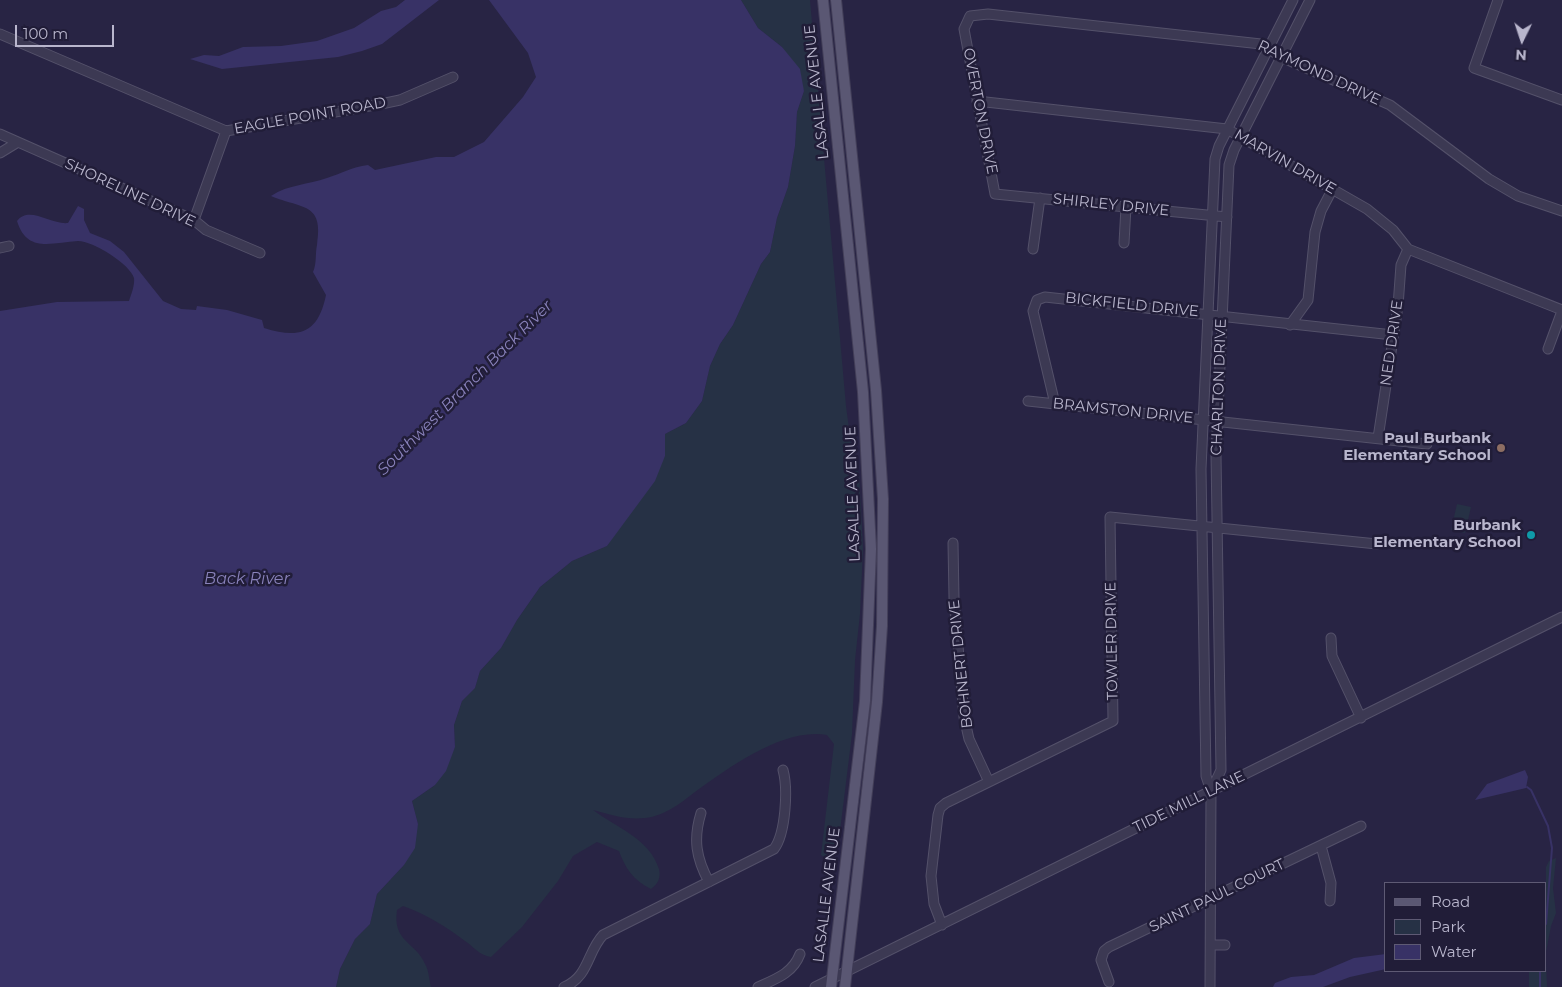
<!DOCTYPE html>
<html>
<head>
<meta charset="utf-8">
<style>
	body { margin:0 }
	#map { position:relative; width:1562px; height:987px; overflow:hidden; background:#282444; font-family:Montserrat,sans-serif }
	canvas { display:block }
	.legend { position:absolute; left:1384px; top:882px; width:162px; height:90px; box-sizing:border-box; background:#211d38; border:1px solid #5e5a74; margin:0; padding:6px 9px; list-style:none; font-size:15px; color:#b9b6cd }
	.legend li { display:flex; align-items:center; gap:10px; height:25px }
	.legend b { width:25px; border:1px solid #5e5a74 }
	.north { position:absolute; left:1497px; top:15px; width:50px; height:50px; -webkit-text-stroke:4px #211d38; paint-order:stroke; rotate:184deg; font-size:14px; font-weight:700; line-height:20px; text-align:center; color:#b9b6cd }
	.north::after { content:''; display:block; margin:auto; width:18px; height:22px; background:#b9b6cd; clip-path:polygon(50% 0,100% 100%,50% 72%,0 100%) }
	.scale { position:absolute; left:15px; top:25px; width:99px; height:22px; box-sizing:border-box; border:2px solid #b9b6cd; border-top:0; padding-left:6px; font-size:15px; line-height:18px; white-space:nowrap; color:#b9b6cd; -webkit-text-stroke:4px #211d38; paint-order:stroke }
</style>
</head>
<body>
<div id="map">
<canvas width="1562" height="987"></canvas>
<ul class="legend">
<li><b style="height:6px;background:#5a5773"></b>Road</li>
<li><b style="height:14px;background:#263145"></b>Park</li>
<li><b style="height:14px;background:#383266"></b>Water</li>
</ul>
<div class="north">N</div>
<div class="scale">100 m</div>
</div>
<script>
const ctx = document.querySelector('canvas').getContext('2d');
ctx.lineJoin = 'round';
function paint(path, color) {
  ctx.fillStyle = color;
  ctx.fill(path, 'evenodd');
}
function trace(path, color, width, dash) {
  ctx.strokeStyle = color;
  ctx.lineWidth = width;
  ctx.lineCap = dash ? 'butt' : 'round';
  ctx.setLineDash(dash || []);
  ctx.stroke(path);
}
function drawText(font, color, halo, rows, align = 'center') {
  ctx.font = font + ' Montserrat,sans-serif';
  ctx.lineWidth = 5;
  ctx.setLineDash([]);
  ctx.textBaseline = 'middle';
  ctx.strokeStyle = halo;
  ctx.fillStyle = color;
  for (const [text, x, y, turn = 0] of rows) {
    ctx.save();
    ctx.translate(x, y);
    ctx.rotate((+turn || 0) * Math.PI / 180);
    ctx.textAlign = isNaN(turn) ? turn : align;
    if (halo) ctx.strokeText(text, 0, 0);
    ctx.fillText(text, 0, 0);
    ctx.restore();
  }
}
const green = new Path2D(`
	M741 0H810L846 406 854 466 859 473 863 548 860 614 855 660 852 734 838 847 830 861 821 855 834 744 827 735C785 727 731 766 699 789 683 801 666 816 645 818 627 820 611 815 593 810 617 828 649 838 659 869 661 878 658 884 651 889 634 881 625 868 619 851L597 842 573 856 558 881 522 927 491 957C479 955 474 947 465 941 445 926 426 914 403 906L397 910C392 942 416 942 425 964 429 970 429 980 431 987H336L340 969 355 939 370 924 377 894 404 865 418 824 412 801 435 785 455 747 454 725 462 701 475 688 480 671 501 648 517 620 540 587 572 561 607 546 665 456V434L686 423 702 401 710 366 720 344 733 325 761 264 770 252 777 218 788 187 795 146 797 112 804 91 782 47 758 28Z
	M1457 504 1471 507 1465 533 1451 530Z
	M1556 858 1553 888 1556 913 1551 926 1546 952V867L1549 861Z
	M1546 962 1547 987H1529V971H1546Z`);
const water = new Path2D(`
	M405 0H439L382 44 362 51 338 57 222 69 190 59 204 55 219 56 243 47 281 46 317 41 354 28 381 11 396 7Z
	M489 0H741L758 28 782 47 800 69 804 91 797 112 795 146 788 187 777 218 770 252 761 264 733 325 720 344 710 366 702 401 686 423 665 434V456L655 481 607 546 572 561 540 587 517 620 501 648 480 671 475 688 462 701 454 725 455 747 446 771 435 785 412 801 418 824 415 848 404 865 377 894 370 924 355 939 340 969 336 987H0V311L57 302 129 301C131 295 135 285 134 278 130 264 93 241 78 241 53 242 27 254 17 221 29 205 51 225 68 223L78 206 84 209V220L90 233 110 241 124 252 163 301 181 309 196 310 197 306 227 310 262 320 264 328C299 339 318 334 326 295L313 272C317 263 315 254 317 245 324 202 302 209 271 196 289 184 308 185 327 178 343 173 351 167 368 165L375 170 436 157H454L484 142 523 97 536 77 528 53Z
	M1525 770 1528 777 1526 788 1475 800 1487 784Z
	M1386 954V969L1350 977 1323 987H1273L1275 983 1291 977 1314 975 1354 958Z`);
const stream = new Path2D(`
	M1527 787 1531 790 1548 826 1552 848 1546 924
	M1540 987V971`);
const minor = new Path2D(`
	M1498 0 1474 68 1562 100
	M0 34 226 131
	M977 101 1227 129 1367 209 1393 230 1408 249 1562 310
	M226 131 381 104 400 100 453 77
	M0 134 194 220 206 230 260 253
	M0 153 18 142
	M1227 217 995 194 964 29 970 16 988 14 1261 44 1281 57 1390 105 1489 179 1518 196 1562 211
	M194 220 226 131
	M1124 243 1126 207
	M0 248 9 246
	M1033 249 1040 198
	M1290 325 1308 300 1315 232 1321 211 1332 190
	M1548 349 1562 311
	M1028 401 1427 444
	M1055 404 1033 311 1037 300 1045 297 1393 335
	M1378 438 1398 306 1401 265 1408 249
	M953 543 954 598 964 717 969 739 989 782
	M1331 638 1332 656 1361 718
	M1211 791 1221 770 1216 455 1229 165 1234 150 1310 0
	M701 813C693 839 696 858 709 882
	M1321 846 1331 883 1330 901
	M942 925 934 904 931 876 938 815 940 808 946 803 1113 721 1110 517 1377 544
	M1211 945H1225
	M1109 982 1101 960 1104 951 1109 947 1361 826
	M564 987C589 977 587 952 603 935L774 849C786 833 788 788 783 770
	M758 987C776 979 793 973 800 954
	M815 987 1562 617
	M1210 987 1211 791 1206 776 1201 469 1215 159 1219 146 1293 0`);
const major = new Path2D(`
	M823 0 863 392 871 549 865 701 831 987
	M836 0 876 390 883 499 882 626 877 702 845 987`);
const markers = [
	[1501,448,5,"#8d6e63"],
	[1531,535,5,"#0f9aa8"]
];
const streetNames = [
	["RAYMOND DRIVE",1319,73,25],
	["LASALLE AVENUE",817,92,-96],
	["OVERTON DRIVE",980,111,79],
	["EAGLE POINT ROAD",310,116,-10],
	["MARVIN DRIVE",1285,162,30],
	["SHORELINE DRIVE",130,193,25],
	["SHIRLEY DRIVE",1111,205,6],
	["BICKFIELD DRIVE",1132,305,6],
	["NED DRIVE",1392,343,-82],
	["CHARLTON DRIVE",1219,387,-88],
	["BRAMSTON DRIVE",1123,411,6],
	["LASALLE AVENUE",853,494,-92],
	["TOWLER DRIVE",1112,641,-91],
	["BOHNERT DRIVE",961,664,-96],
	["TIDE MILL LANE",1189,802,-26],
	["LASALLE AVENUE",827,895,-83],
	["SAINT PAUL COURT",1217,896,-26]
];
const poiNames = [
	["Paul Burbank",1491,439],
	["Elementary School",1491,456],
	["Burbank",1521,526],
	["Elementary School",1521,543]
];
const waterNames = [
	["Southwest Branch Back River",465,388,-45],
	["Back River",247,579]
];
paint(green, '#263145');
paint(water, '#383266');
trace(stream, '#383266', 2);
trace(minor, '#54516a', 11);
trace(major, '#433f59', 12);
trace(minor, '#3c3953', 9);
trace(major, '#5a5773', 10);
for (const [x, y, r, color] of markers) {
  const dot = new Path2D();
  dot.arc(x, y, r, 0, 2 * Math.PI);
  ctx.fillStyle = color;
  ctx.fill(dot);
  trace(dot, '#211d38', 2);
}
drawText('15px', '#b9b6cd', '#211d38', streetNames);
drawText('bold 15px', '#b9b6cd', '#211d38', poiNames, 'right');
drawText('italic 16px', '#8982bb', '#211d38', waterNames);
</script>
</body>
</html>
